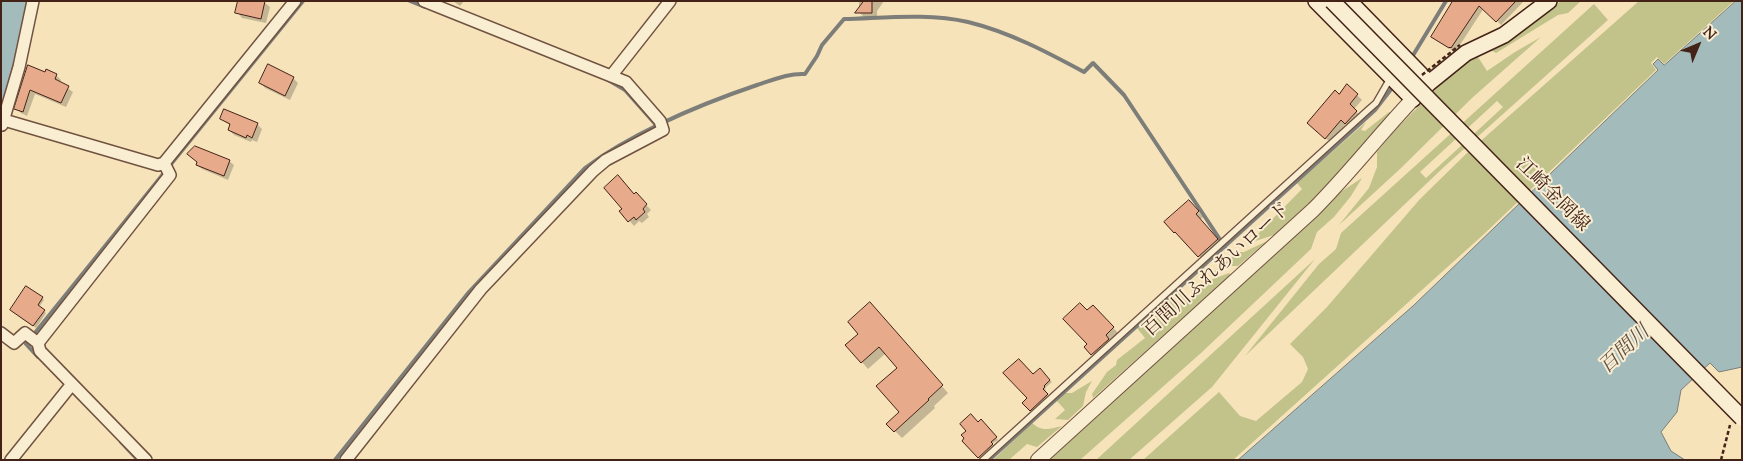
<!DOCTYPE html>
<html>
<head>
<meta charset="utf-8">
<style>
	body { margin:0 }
	#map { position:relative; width:1743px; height:461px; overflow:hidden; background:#f6e3ba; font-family:"Sorts Mill Goudy",serif }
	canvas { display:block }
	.frame { position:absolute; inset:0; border:2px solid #432217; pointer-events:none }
	.north { position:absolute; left:1673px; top:20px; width:50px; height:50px; -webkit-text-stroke:4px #f9edd2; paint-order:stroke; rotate:45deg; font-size:14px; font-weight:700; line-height:20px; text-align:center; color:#432217 }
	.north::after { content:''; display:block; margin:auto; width:18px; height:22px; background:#432217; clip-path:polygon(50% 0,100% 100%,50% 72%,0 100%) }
</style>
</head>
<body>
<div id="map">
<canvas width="1743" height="461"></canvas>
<div class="frame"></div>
<div class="north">N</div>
</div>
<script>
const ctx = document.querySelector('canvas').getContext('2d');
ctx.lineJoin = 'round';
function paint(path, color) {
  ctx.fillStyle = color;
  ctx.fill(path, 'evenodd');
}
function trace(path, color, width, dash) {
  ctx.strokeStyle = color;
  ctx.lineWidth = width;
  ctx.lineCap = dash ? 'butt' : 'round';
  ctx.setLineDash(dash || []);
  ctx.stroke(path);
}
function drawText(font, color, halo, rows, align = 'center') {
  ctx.font = font + ' "Sorts Mill Goudy","Noto Serif JP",serif';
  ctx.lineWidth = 4;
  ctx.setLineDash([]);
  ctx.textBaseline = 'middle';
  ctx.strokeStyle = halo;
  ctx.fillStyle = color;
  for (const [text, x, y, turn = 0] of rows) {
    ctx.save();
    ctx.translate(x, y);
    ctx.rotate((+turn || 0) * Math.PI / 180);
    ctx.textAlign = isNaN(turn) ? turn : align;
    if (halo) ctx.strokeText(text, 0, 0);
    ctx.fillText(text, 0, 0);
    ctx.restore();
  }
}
const green = new Path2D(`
	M1561 1H1581L1568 13 1558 15 1496 53 1489 49 1516 35Z
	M1639 1H1734L1664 64 1657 57 1651 63 1656 70 1483 235 1233 460H1143L1219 392 1240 416 1256 421 1302 382 1308 369 1303 357 1290 344 1327 307 1420 199 1466 154Z
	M1594 4 1608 20 1445 166 1245 356 1319 264 1336 249 1341 233ZM1497 101 1503 107 1426 178 1420 172Z
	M1541 37 1472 98 1400 169 1339 225 1369 188 1377 167V152L1396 129 1443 82 1468 60 1478 57 1487 71 1515 52Z
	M1389 112 1391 113 1326 188 1274 235 1249 243 1302 189 1297 183 1366 122 1361 130 1365 131Z
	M1362 178 1351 196 1334 217 1317 232 1311 249 1201 353 1080 460H1049L1339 193Z
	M1267 241 1238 266H1231L1210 275 1238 252H1244Z
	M1315 259 1212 387 1129 460H1096Z
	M1229 273 1231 275 1093 398 1092 394 1107 372 1116 365 1117 360 1145 338 1137 328 1181 289 1189 298 1205 282Z
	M1092 381 1086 392 1083 406 1068 420 1055 419 1065 410 1057 401 1065 393H1072Z
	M1032 423C1042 432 1050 429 1062 426L1037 447 1027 444 1009 460H993Z`);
const water = new Path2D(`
	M1 1H28L21 38 1 107Z
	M1736 1H1742V367L1719 372 1710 363 1681 390 1677 412 1661 432 1671 451 1685 460H1238L1414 305 1658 70 1653 64 1658 59 1664 65Z`);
const shadow = new Path2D(`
	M453 1H464L460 6Z
	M859 1H884L877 11V17H864L859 12Z
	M1454 1H1524L1501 25 1484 8 1456 51 1454 50 1453 51 1432 37Z
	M264 2 270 7 266 23 242 18 237 12Z
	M29 67 45 74 56 75 61 80 60 83 73 92 66 107 35 94 27 116 21 113 16 109Z
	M293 78 298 83 290 100 265 88 260 82Z
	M1348 86 1362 100 1354 109 1361 117 1351 128 1346 124 1330 142 1313 128Z
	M221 119 257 124 262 129 257 142 252 140 251 142 234 135 229 130 231 126Z
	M229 161 234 165 228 180 202 169 197 165Z
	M636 194 651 210 647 214 649 217 642 223 639 221 634 226 621 211Z
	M1194 207 1203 217 1200 220 1222 244 1204 261 1166 222Z
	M42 298 44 300 39 307 46 313 36 328 13 312Z
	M876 311 948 393 934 406 935 408 902 438 888 424 901 412 899 368 886 353 868 369 862 362 860 334Z
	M1088 312 1099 313 1119 334 1111 342 1115 346 1099 360 1086 347 1089 344Z
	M1040 370 1052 382 1045 388 1046 390 1044 392 1049 397 1033 412 1024 403 1029 398 1033 376Z
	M981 420 998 440 992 444 995 447 981 460 963 441Z`);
const stream = new Path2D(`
	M410 1 425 7
	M1412 57 1446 1
	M610 81 625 90 657 126
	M171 164 303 1
	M38 357 26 344 164 173
	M121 442 138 460
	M335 460 469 292 585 168C636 131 698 105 757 85 773 80 788 73 805 74L817 56 822 45 844 19C885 18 928 13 968 22 1009 32 1047 52 1084 72L1093 63 1124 95 1225 247
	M989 460 1375 110 1392 88`);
const building = new Path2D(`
	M238 1H265L261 19 235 13Z
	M864 1H872V13H855Z
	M1453 1H1516L1496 22 1479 6 1451 48 1450 47 1449 48 1431 37Z
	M268 64 294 77 285 96 259 83Z
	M28 65 45 72 46 69 57 74 55 79 69 86 61 103 30 90 23 112 14 109Z
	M1347 84 1358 94 1350 104 1357 111 1345 124 1341 120 1325 139 1307 123 1335 90 1339 94Z
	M224 109 258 123 252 138 247 135 246 138 228 130 230 124 220 119Z
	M195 146 230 160 224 176 196 165 197 162 187 154Z
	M618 175 634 194 636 192 647 204 643 209 645 212 636 220 634 217 628 222 619 211 622 209 604 188Z
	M1189 200 1199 211 1196 214 1218 239 1198 257 1175 232 1174 233 1164 222Z
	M26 286 43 297 38 305 45 310 33 326 10 310Z
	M870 302 943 385 928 399 929 400 894 432 886 424 899 412 876 386 897 368 879 347 861 363 845 345 858 334 848 322Z
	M1080 303 1087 310 1093 305 1114 327 1106 335 1109 339 1091 355 1084 347 1087 344 1063 319Z
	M1019 359 1033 374 1040 368 1050 380 1044 386 1045 387 1043 389 1048 394 1030 411 1022 403 1027 398 1003 373Z
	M971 414 978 422 981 419 997 437 991 442 993 444 978 458 962 441 964 438 961 435 966 431 960 424Z`);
const path = new Path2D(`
	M1721 460 1730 425`);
const service = new Path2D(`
	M983 460 1368 110 1376 103 1391 77`);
const minor = new Path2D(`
	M611 76 670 1
	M4 120 158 165 164 163
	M2 125 19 67 33 1
	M1 333 14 343 25 333 38 343 40 351 146 460
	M38 343 170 175 164 163 295 1
	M11 460 72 384
	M346 460 481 289 593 171 606 160 663 130 660 121 626 82 424 1`);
const tertiary = new Path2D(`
	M1038 460 1313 210C1348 175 1379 135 1413 99`);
const secondary = new Path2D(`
	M1316 1 1413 99 1429 83 1466 53 1504 35 1549 1
	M1349 1 1429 83`);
const pathBridge = new Path2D(`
	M1422 75 1460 45`);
const secondaryBridge = new Path2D(`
	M1332 1 1742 418`);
const streetNames = [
	["江崎金岡線",1551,196,45],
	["百間川ふれあいロード",1218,271,-42]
];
const waterNames = [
	["百間川",1626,351,-43]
];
paint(green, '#c2c28b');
paint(water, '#a3bbbb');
trace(water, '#7d7e79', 1);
paint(shadow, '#0003');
trace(stream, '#7d7e79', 4);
paint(building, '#e7ab8b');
trace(building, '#432217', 1);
trace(service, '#705240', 8);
trace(minor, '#705240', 14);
trace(tertiary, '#705240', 16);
trace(secondary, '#432217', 18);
trace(path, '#432217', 2.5, [4, 2.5]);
trace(service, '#f9edd2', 5.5);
trace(minor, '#f9edd2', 11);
trace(tertiary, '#f9edd2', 14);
trace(secondary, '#f9edd2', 15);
trace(secondaryBridge, '#432217', 18, []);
trace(pathBridge, '#432217', 2.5, [4, 2.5]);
trace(secondaryBridge, '#f9edd2', 15);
drawText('19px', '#432217', '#f9edd2', streetNames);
drawText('italic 20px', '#605048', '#f9edd2', waterNames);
</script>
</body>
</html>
